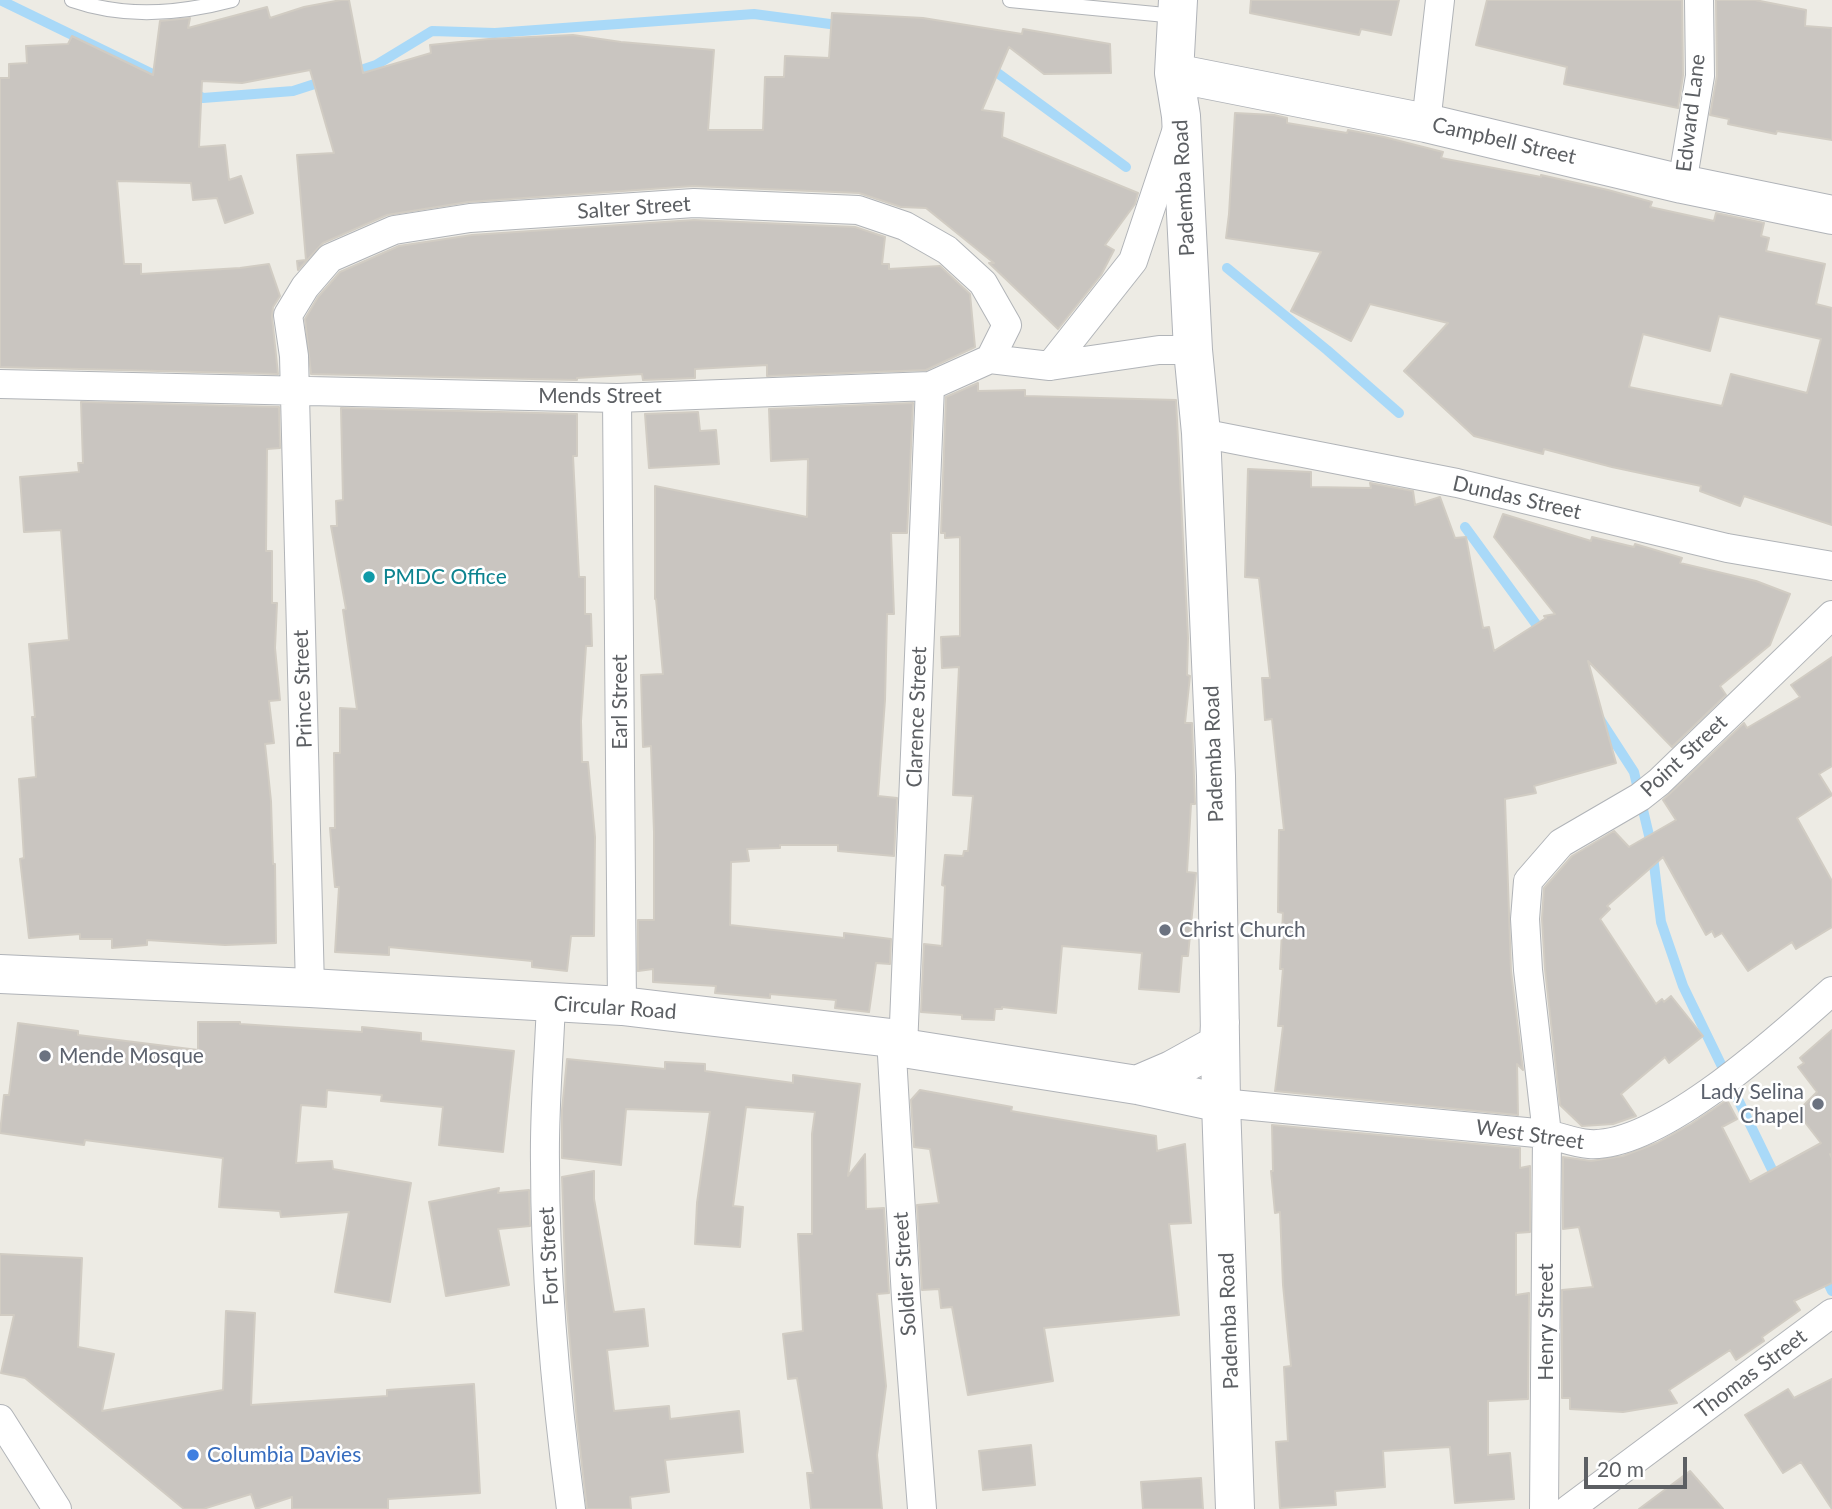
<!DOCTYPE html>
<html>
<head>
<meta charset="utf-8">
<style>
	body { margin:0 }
	#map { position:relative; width:1832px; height:1509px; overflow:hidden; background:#edebe4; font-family:Lato,sans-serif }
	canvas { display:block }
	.scale { position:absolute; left:1584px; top:1457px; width:103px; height:32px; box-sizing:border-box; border:4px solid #5c5f63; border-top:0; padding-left:9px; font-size:21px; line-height:24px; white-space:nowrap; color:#5c5f63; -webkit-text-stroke:5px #fff; paint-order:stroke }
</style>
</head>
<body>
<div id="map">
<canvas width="1832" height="1509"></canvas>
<div class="scale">20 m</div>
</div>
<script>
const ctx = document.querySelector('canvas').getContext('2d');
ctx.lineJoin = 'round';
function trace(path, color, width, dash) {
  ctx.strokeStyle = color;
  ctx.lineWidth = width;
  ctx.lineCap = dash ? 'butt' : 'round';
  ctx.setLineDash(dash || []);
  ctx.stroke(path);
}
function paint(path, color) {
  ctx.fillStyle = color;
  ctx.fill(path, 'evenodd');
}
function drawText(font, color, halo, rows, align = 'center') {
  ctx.font = font + ' Lato,sans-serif';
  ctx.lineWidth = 5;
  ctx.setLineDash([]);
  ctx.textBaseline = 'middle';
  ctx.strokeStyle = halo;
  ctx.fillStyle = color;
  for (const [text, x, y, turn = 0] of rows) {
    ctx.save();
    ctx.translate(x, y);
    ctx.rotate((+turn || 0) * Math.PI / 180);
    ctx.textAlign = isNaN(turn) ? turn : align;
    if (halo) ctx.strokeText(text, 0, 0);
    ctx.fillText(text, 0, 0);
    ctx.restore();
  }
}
const stream = new Path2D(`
	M0 0 165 80
	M988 66 1126 167
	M349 74 376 65 432 31 495 33 754 14 845 26
	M189 91 203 98 293 91 327 80
	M1227 268 1327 350 1399 413
	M1465 527 1544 635
	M1599 718 1634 772 1652 848 1661 922 1683 986 1778 1182
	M1823 1272 1832 1291`);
const building = new Path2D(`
	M341 0H349L363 73 431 53 430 45 489 39 573 35 621 42 714 50 708 130H763L765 77H784L785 56 829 58 832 13 923 18 1022 34 1023 29 1110 44 1111 73 1044 74 1009 47 982 110 1004 113 1002 137 1138 193 1135 204 1105 245 1114 250 1101 275 1058 329 989 263H994L926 208 901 207 859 193 693 186 468 202 387 215 323 243 298 270 297 261 306 260 297 155 334 153 310 70 242 83 202 81 199 147 225 145 229 180 241 176 253 213 225 223 217 198 193 200 191 183 117 181 124 264H141V274L240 268 269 264 280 296 273 307 272 317 278 374 0 367V78H9V64L27 63 26 46 68 44 72 36 153 75 160 21 190 18 188 28 267 7 270 18 304 7Z
	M1251 0H1399L1391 35 1361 29 1359 35 1250 13Z
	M1487 0H1682L1683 75 1678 108 1564 84 1567 67 1476 45Z
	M1716 0H1755L1806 10 1805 26 1832 28V140L1777 131 1776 134 1728 124 1729 119 1710 115 1717 76Z
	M1235 113 1274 115 1287 118V123L1347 133 1348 130 1384 137 1443 152 1441 158 1541 177V175L1608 190 1652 202 1650 207 1714 221 1716 213 1764 223 1761 236 1769 238 1766 251 1825 264 1816 304 1832 308V525L1744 496 1740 506 1700 491 1701 486 1612 467 1544 449 1543 454 1474 436 1404 371 1448 323 1370 304 1351 341 1291 311 1321 252 1226 238 1229 214ZM1719 316 1821 339 1807 393 1731 374 1722 406 1629 387 1643 334 1710 351Z
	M694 220 855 227 885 237 882 264H889V269L940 266 970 294 975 347 926 370 767 376V365L695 369V378L643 380 642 374 577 378V380L311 374 305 319 318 297 340 272 399 246 472 235Z
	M978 383V391L1025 390V396L1176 400 1188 638 1187 675 1190 676 1185 723H1192L1195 804H1191L1187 872 1196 873 1188 956H1182L1179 992 1139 989 1142 953 1062 946 1056 1013 1002 1007V1009H995L994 1020 962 1019V1015L921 1012 924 944 942 946 945 886 942 885 945 855 963 856 964 851H968L973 796 953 795 959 667 942 668 941 637 960 636V537L945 538V533H941L946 397Z
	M81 402 279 407 280 448 267 449 266 551H272V603H277L275 648 280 700 269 701 274 743 265 744 271 801 273 864H275L276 943 225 945 147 940V945L112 948V939H80V934L29 938 20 859 24 858 19 779 36 777 32 717H35L29 644 69 640 61 530 24 532 20 477 79 472 78 463H83Z
	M913 403 907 533H891L894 614H887L885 700 878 796 897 798 894 856 838 851V845H780V848L747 849 749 861 731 862 730 925 844 938V933L891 939 890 964 876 963 869 1012 835 1008 836 1000 770 994V998L715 993 716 986 653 982V969L638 971V920H654V832L651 746 643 747 641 675 663 674 656 599H655V486L807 517 808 459 771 461 769 409Z
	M341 408 577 414V456H573L579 577H585V614H591L592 646H586L581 721 582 762H588L595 837 594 936H571L567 971 532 967V961L389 947V955L335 952 339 887H335L330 828H335L334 753H340V708L357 709 343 610 346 609 331 526H337L336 501 343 500Z
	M698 412 700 431 716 430 719 464 649 468 645 414Z
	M1248 469 1311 472V487L1371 488 1370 483 1413 491 1415 505 1440 497 1455 538 1466 537 1483 628 1489 627 1494 651 1546 618 1544 616 1555 614 1494 537 1503 514 1591 541 1592 537 1634 547 1635 544 1682 558 1680 563 1756 581 1790 594 1770 645 1720 686 1726 695 1672 747 1588 661 1616 763 1534 786 1536 793 1505 799 1511 971 1523 1070 1517 1064 1518 1115 1275 1091 1283 1026H1278L1283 969H1280L1283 913 1278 912 1279 830H1284L1272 719 1265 720 1262 678H1270L1259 578 1245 577Z
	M1832 657V766L1819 774 1832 795 1797 818 1832 881V927L1796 949 1792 942 1748 971 1722 933 1715 937 1712 931 1706 935 1663 857 1607 906 1610 909 1600 919 1656 1004 1662 999 1664 1002 1671 996 1703 1036 1669 1063 1665 1057 1621 1094 1636 1116 1613 1124 1582 1126 1560 1105 1545 969 1542 919 1544 888 1572 856 1614 831 1629 847 1676 820 1663 800 1744 723 1747 728 1800 697 1791 685Z
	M198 1022H240V1024L362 1032V1027L421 1033V1041L514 1051 503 1152 439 1145 443 1107 381 1101 382 1095 327 1090 326 1107 301 1105 296 1163 332 1161 333 1169 411 1183 390 1302 335 1292 349 1212 281 1217 280 1211 219 1207 223 1158 85 1140 84 1145 0 1133 4 1095H9L18 1023 78 1031V1035L198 1050Z
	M1832 1030V1157L1830 1154 1832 1158V1283L1794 1301 1800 1310 1762 1337 1764 1341 1736 1360 1730 1350 1669 1390 1677 1403 1623 1412 1570 1409V1398H1562V1290L1593 1287 1579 1227 1563 1229V1157L1591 1161 1623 1156 1657 1143 1691 1124 1727 1100 1737 1119 1722 1127 1750 1182 1821 1143 1797 1112 1817 1092 1798 1067 1804 1063 1800 1058Z
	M567 1059 665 1069V1062L705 1064V1071L793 1083V1075L860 1084 848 1176 865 1154 866 1209 884 1208 889 1293 877 1294 886 1386 877 1455 882 1509H811L807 1473H813L797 1378 788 1379 783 1334 803 1331 798 1234H812V1134L815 1112 746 1107 733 1206 743 1207 740 1247 695 1244 697 1203 710 1112 626 1109 621 1165 562 1158V1110Z
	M920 1090 1012 1107 1011 1111 1156 1136 1157 1151 1185 1144 1191 1223 1169 1224 1179 1315 1044 1328 1053 1381 968 1395 952 1307 941 1308 939 1289 922 1290 917 1205 939 1203 930 1149 914 1147 911 1100Z
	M1272 1125 1520 1148V1168L1530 1166V1232L1516 1233V1295L1529 1293 1528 1399 1488 1401V1455L1510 1453 1514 1499 1455 1503 1450 1447 1383 1451 1385 1487 1335 1491 1336 1505 1280 1508 1276 1442 1288 1441 1284 1367 1291 1366 1283 1285 1280 1212 1275 1213 1271 1171H1273Z
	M594 1171V1199L614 1312 644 1309 648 1346 607 1350 614 1411 669 1406 670 1419 739 1411 743 1452 665 1460 669 1492 630 1497 631 1509H587L577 1422 566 1297 562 1177Z
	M499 1188 498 1193 529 1190 530 1226 498 1229 509 1285 446 1296 429 1202Z
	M0 1254 82 1258 78 1347 114 1354 102 1411 223 1390 226 1311 255 1313 251 1405 387 1396V1390L474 1384 480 1493 388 1499V1509H292V1497L256 1509 251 1494 203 1509H184L25 1378 1 1373 14 1315H0Z
	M1832 1379V1509L1801 1462 1783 1473 1745 1415 1788 1389 1794 1398Z
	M1031 1445 1035 1485 983 1490 979 1451Z
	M1690 1471 1723 1509H1639Z
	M1201 1478 1203 1509H1143L1141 1482Z`);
const service = new Path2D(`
	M72 0C123 18 180 14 232 0
	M1010 0 1176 16`);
const minor = new Path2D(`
	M1426 123 1440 0
	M1682 184 1700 76 1699 0
	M1050 366 1133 261 1176 132
	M0 384 617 398 930 386 990 359 1050 366 1159 350H1193
	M617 398 622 1006
	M1201 433 1457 483 1727 548 1832 566
	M310 988 294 356 288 315 305 287 330 258 394 230 470 218 694 203 858 210 905 226 947 250 983 283 1007 325 990 359
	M551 1003C549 1056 544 1110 545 1163 545 1276 556 1397 571 1509
	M891 1038 906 1298 922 1509
	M903 1048 930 386
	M1221 1103 1547 1134C1560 1137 1575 1143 1589 1144 1659 1149 1781 1036 1832 991
	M0 1419 57 1509
	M1544 1509 1547 1134 1528 970 1525 919 1528 881 1561 843 1640 797 1659 782 1832 615
	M1569 1509 1832 1313`);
const secondary = new Path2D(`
	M1178 0 1174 73 1181 116 1193 350 1201 433 1216 776 1221 1103 1235 1509
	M1174 73 1426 123 1682 184 1832 215
	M0 974 310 988 622 1006 891 1038 903 1048 1137 1085 1221 1103
	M1137 1085 1172 1070 1219 1044 1220 1022`);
const markers = [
	[369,577,7,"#0f9aa8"],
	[1165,930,7,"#6b7280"],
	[45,1056,7,"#6b7280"],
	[1818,1104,7,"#6b7280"],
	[193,1455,7,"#3f7fe0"]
];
const streetNames = [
	["Edward Lane",1691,113,-83],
	["Campbell Street",1504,141,13],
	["Pademba Road",1184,188,-93],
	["Salter Street",634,208,-4],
	["Mends Street",600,396],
	["Dundas Street",1517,498,13],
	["Prince Street",303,689,-92],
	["Earl Street",620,702,-90],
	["Clarence Street",917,717,-88],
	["Pademba Road",1214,754,-92],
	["Point Street",1684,756,-43],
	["Circular Road",615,1008,4],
	["West Street",1530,1135,8],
	["Fort Street",549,1256,-93],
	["Soldier Street",905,1274,-94],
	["Pademba Road",1229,1321,-92],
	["Henry Street",1546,1322,-90],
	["Thomas Street",1751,1374,-37]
];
const cultureNames = [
	["PMDC Office",383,577]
];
const worshipNames = [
	["Christ Church",1179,930],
	["Mende Mosque",59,1056],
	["Lady Selina",1804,1092,"right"],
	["Chapel",1804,1116,"right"]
];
const shopNames = [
	["Columbia Davies",207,1455]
];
trace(stream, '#a9d9f8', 10);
paint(building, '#c9c5c0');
trace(building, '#d1ccc3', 2);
trace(service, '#b1b4b8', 16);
trace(minor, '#b1b4b8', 30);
trace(secondary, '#b0b3b8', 40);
trace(service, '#fff', 14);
trace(minor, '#fff', 28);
trace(secondary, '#fff', 38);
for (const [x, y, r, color] of markers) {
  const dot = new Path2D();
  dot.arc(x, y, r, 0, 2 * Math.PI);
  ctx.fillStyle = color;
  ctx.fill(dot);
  trace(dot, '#fff', 2.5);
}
drawText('21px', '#5c5f63', '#fff', streetNames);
drawText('21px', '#0d838f', '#fff', cultureNames, 'left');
drawText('21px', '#5b616d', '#fff', worshipNames, 'left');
drawText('21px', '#366cbe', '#fff', shopNames, 'left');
</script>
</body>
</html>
